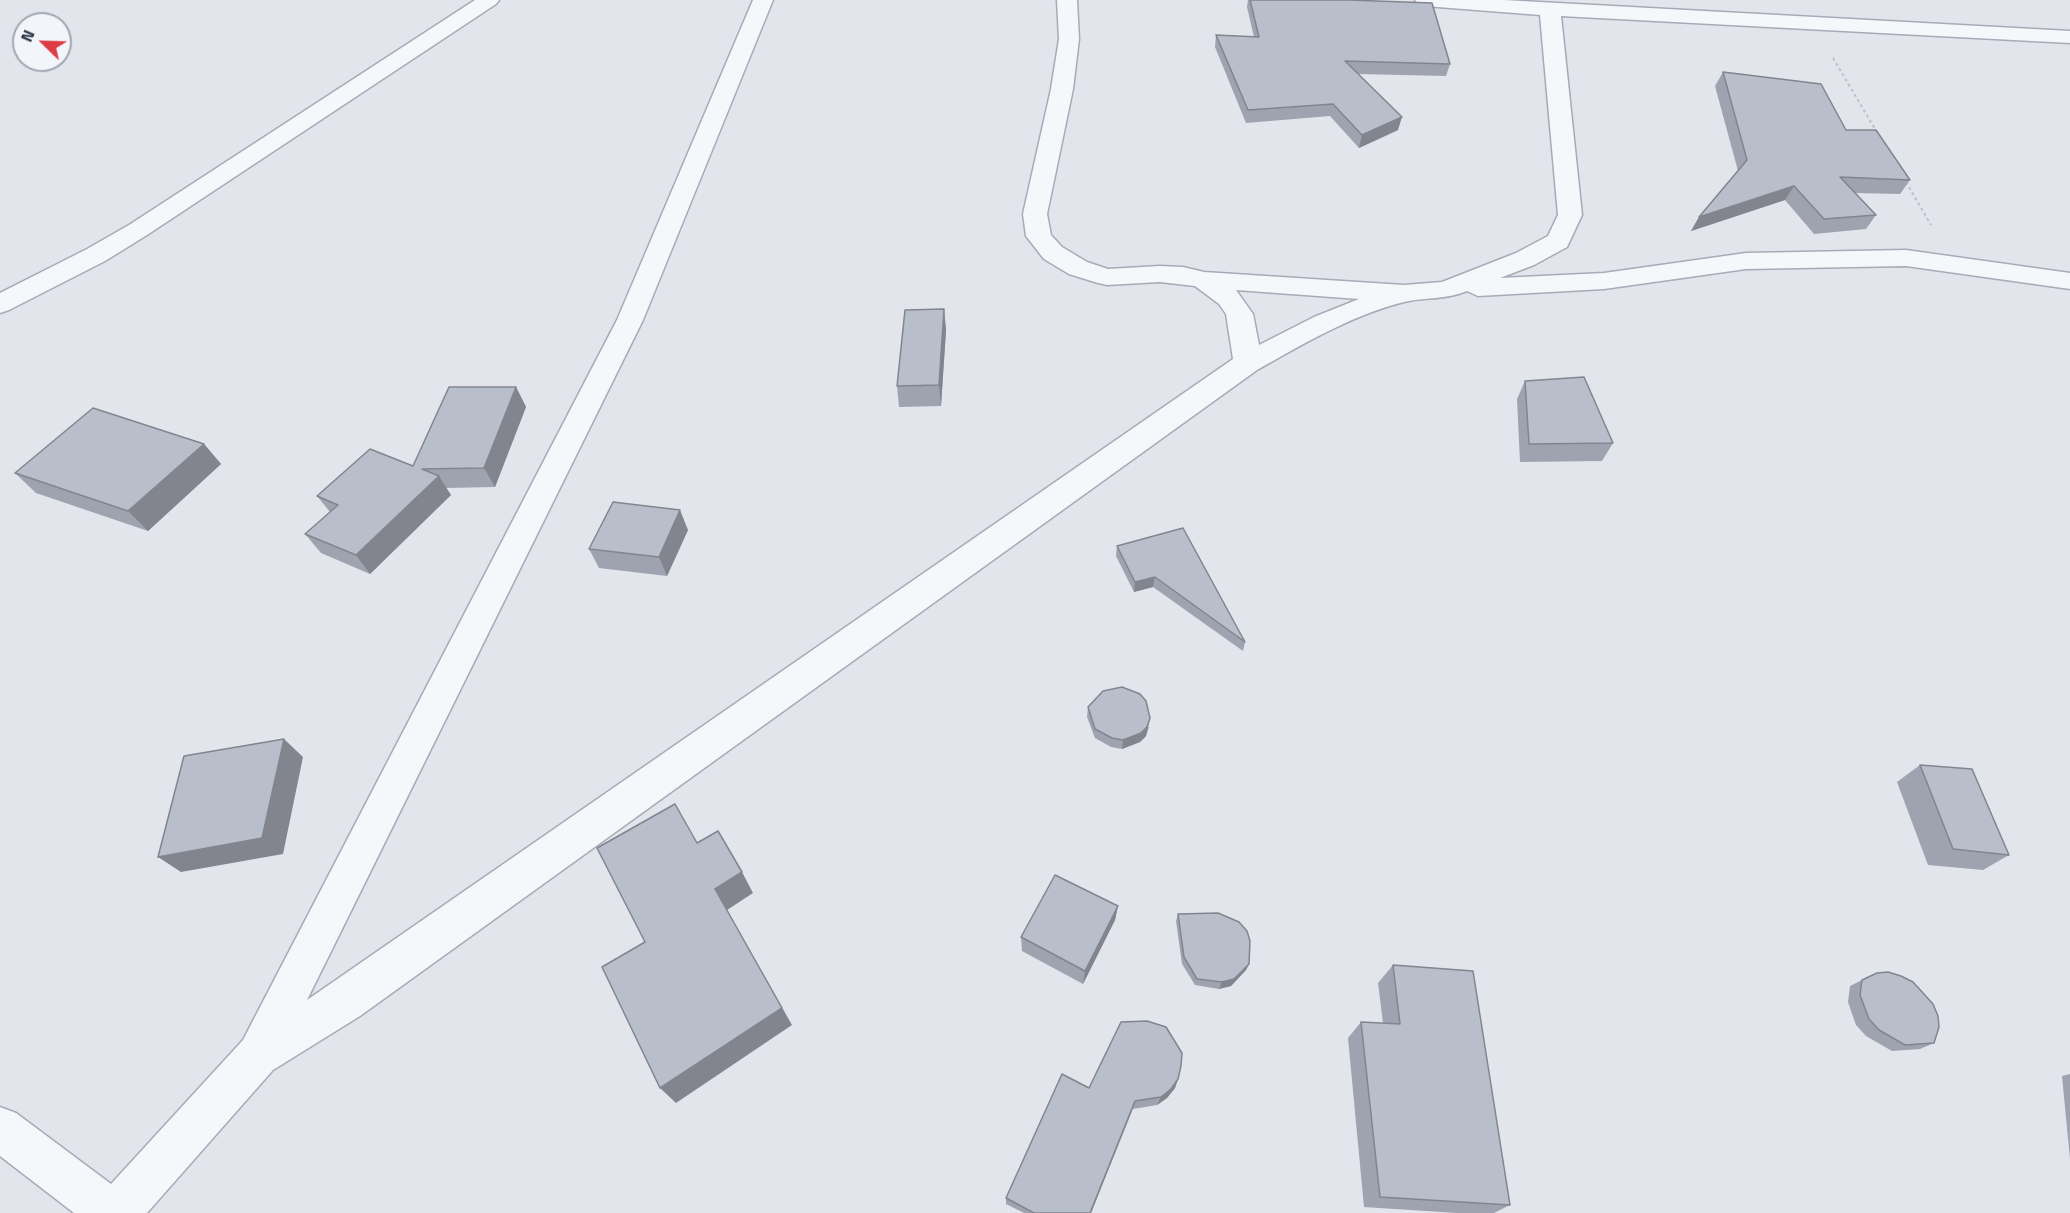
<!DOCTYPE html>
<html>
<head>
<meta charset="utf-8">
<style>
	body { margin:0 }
	#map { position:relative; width:2070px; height:1213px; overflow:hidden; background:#e2e5ec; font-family:"Titillium Web",sans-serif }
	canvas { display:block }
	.north { position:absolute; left:12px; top:12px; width:60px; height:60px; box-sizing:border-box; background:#f2f5f9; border:2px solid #a1a7b1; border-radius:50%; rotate:293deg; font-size:16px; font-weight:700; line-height:24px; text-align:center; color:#283146 }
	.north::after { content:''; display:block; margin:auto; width:21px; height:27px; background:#dd3b46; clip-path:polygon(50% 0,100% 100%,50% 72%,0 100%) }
</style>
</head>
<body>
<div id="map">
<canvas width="2070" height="1213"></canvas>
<div class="north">N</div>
</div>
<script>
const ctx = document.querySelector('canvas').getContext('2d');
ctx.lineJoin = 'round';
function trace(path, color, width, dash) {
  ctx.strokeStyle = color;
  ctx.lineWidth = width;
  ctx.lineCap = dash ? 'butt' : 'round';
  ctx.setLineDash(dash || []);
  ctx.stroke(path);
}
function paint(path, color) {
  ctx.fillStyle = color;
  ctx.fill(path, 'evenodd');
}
const path = new Path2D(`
	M1833 58 1878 134
	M1906 182 1931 225`);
const minor = new Path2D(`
	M475 0H499L496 4 147 235 105 261 9 310 0 313V293L87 249 129 225Z
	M753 0H773L643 320 307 1000 1233 359 1226 314 1219 304 1195 286 1160 282 1107 285 1098 283 1069 274 1044 259 1026 236 1023 214 1051 89 1059 39 1057 0H1077L1079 39 1073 89 1047 214 1051 235 1062 247 1087 262 1108 269 1160 266 1183 267 1204 272 1404 285 1442 282 1516 253 1548 236 1558 215 1540 15 1425 6 1418 4 1415 0H1503L2070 31V43L1561 16 1582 215 1567 247 1534 265 1500 278 1604 273 1746 253 1906 250 2070 273V289L1906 266 1746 269 1604 289 1478 296 1467 291C1446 300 1425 297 1404 302 1352 315 1303 344 1257 370L360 1016 273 1070 147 1213H74L0 1156V1107L16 1113 111 1184 243 1040 617 320ZM1236 290 1359 299 1314 317 1259 345 1253 314Z`);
const wall = new Path2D(`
	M1248 0H1349L1450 64 1446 76 1358 74 1398 130 1359 148 1330 116 1246 123 1215 47 1216 35 1254 37 1247 7Z
	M1723 72 1846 130 1910 180 1900 194 1855 193 1876 215 1866 229 1814 234 1785 200 1691 231 1699 217 1738 171 1715 86Z
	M944 309 946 330 941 406 899 407 897 386Z
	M1525 381 1613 443 1602 461 1520 462 1517 399Z
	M516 387 526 407 495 487 446 488 451 495 370 574 321 553 305 534 330 512 317 496 413 466Z
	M204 444 221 464 148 531 36 493 15 473Z
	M688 530 667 576 599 568 589 549Z
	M1117 546 1245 642 1243 651 1153 587 1134 592 1116 556Z
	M1088 707 1149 727 1146 736 1140 742 1122 749 1111 747 1095 738 1087 717Z
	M1920 765 2009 855 1983 870 1928 865 1897 782Z
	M1118 906 1115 920 1083 984 1022 951 1021 937Z
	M1178 914 1249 964 1246 970 1231 986 1219 989 1195 985 1182 964 1176 921Z
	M1393 965 1510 1205 1494 1213H1457L1364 1207 1348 1038 1361 1022 1383 1023 1378 983Z
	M1862 980 1934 1043 1920 1049 1892 1051 1866 1036 1856 1025 1848 1002 1850 986Z
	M2070 1074V1159L2062 1076Z
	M1178 1079 1175 1088 1167 1098 1157 1105 1133 1109 1091 1213H1024L1006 1204V1198L1089 1088Z`);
const shadedWall = new Path2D(`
	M1402 117 1398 130 1359 148 1362 135Z
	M1794 186 1785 200 1691 231 1699 217Z
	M944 309 946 330 941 406 939 385Z
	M516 387 526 407 495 487 484 468Z
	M204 444 221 464 148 531 128 511Z
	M439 476 451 495 370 574 356 555Z
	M680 510 688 530 667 576 659 557Z
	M1155 577 1153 587 1134 592 1135 582Z
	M1150 718 1146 736 1140 742 1122 749 1123 740Z
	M284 739 303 757 283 854 181 872 158 857Z
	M742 872 753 893 727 910 792 1025 676 1103 660 1088 715 889Z
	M1118 906 1115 920 1083 984 1085 971Z
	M1249 964 1246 970 1231 986 1219 989 1222 982Z
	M1178 1079 1175 1088 1167 1098 1157 1105 1161 1097Z
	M1135 1101 1091 1213H1090Z`);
const building = new Path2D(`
	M1250 0H1349L1432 3 1450 64 1345 61 1402 117 1362 135 1333 104 1248 110 1216 35 1259 37Z
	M1723 72 1821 84 1846 130H1876L1910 180 1840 177 1876 215 1824 219 1794 186 1699 217 1747 160Z
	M944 309 939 385 897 386 905 310Z
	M1584 377 1613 443 1529 444 1525 381Z
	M449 387H516L484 468 422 469 439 476 356 555 305 534 338 505 317 496 370 449 413 466Z
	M93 408 204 444 128 511 15 473Z
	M613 502 680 510 659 557 589 549Z
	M1183 528 1245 642 1155 577 1135 582 1117 546Z
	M1122 687 1140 694 1146 701 1150 718 1147 727 1141 733 1123 740 1112 738 1095 729 1088 707 1103 691Z
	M284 739 262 838 158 857 184 756Z
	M1920 765 1972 769 2009 855 1953 849Z
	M675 804 697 843 718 831 742 872 715 889 782 1008 660 1088 602 967 645 942 597 848Z
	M1055 875 1118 906 1085 971 1021 937Z
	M1218 913 1239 922 1247 931 1250 941 1249 964 1234 979 1222 982 1197 979 1184 957 1178 914Z
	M1393 965 1473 971 1510 1205 1380 1197 1361 1022 1400 1024Z
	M1888 972 1901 976 1913 982 1933 1004 1938 1016 1939 1027 1934 1043 1905 1045 1879 1030 1869 1019 1860 995 1862 980 1877 973Z
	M1147 1021 1166 1027 1182 1053 1181 1066 1178 1079 1171 1089 1161 1097 1135 1101 1090 1213H1034L1006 1198 1062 1074 1089 1088 1121 1022Z`);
trace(minor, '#a6abb7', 3);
trace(path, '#bcc0c8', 2, [3, 3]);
paint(minor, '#f6f7fa');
paint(wall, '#9fa3af');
paint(shadedWall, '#82858e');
paint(building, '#b9becb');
trace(building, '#82858e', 1.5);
</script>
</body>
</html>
